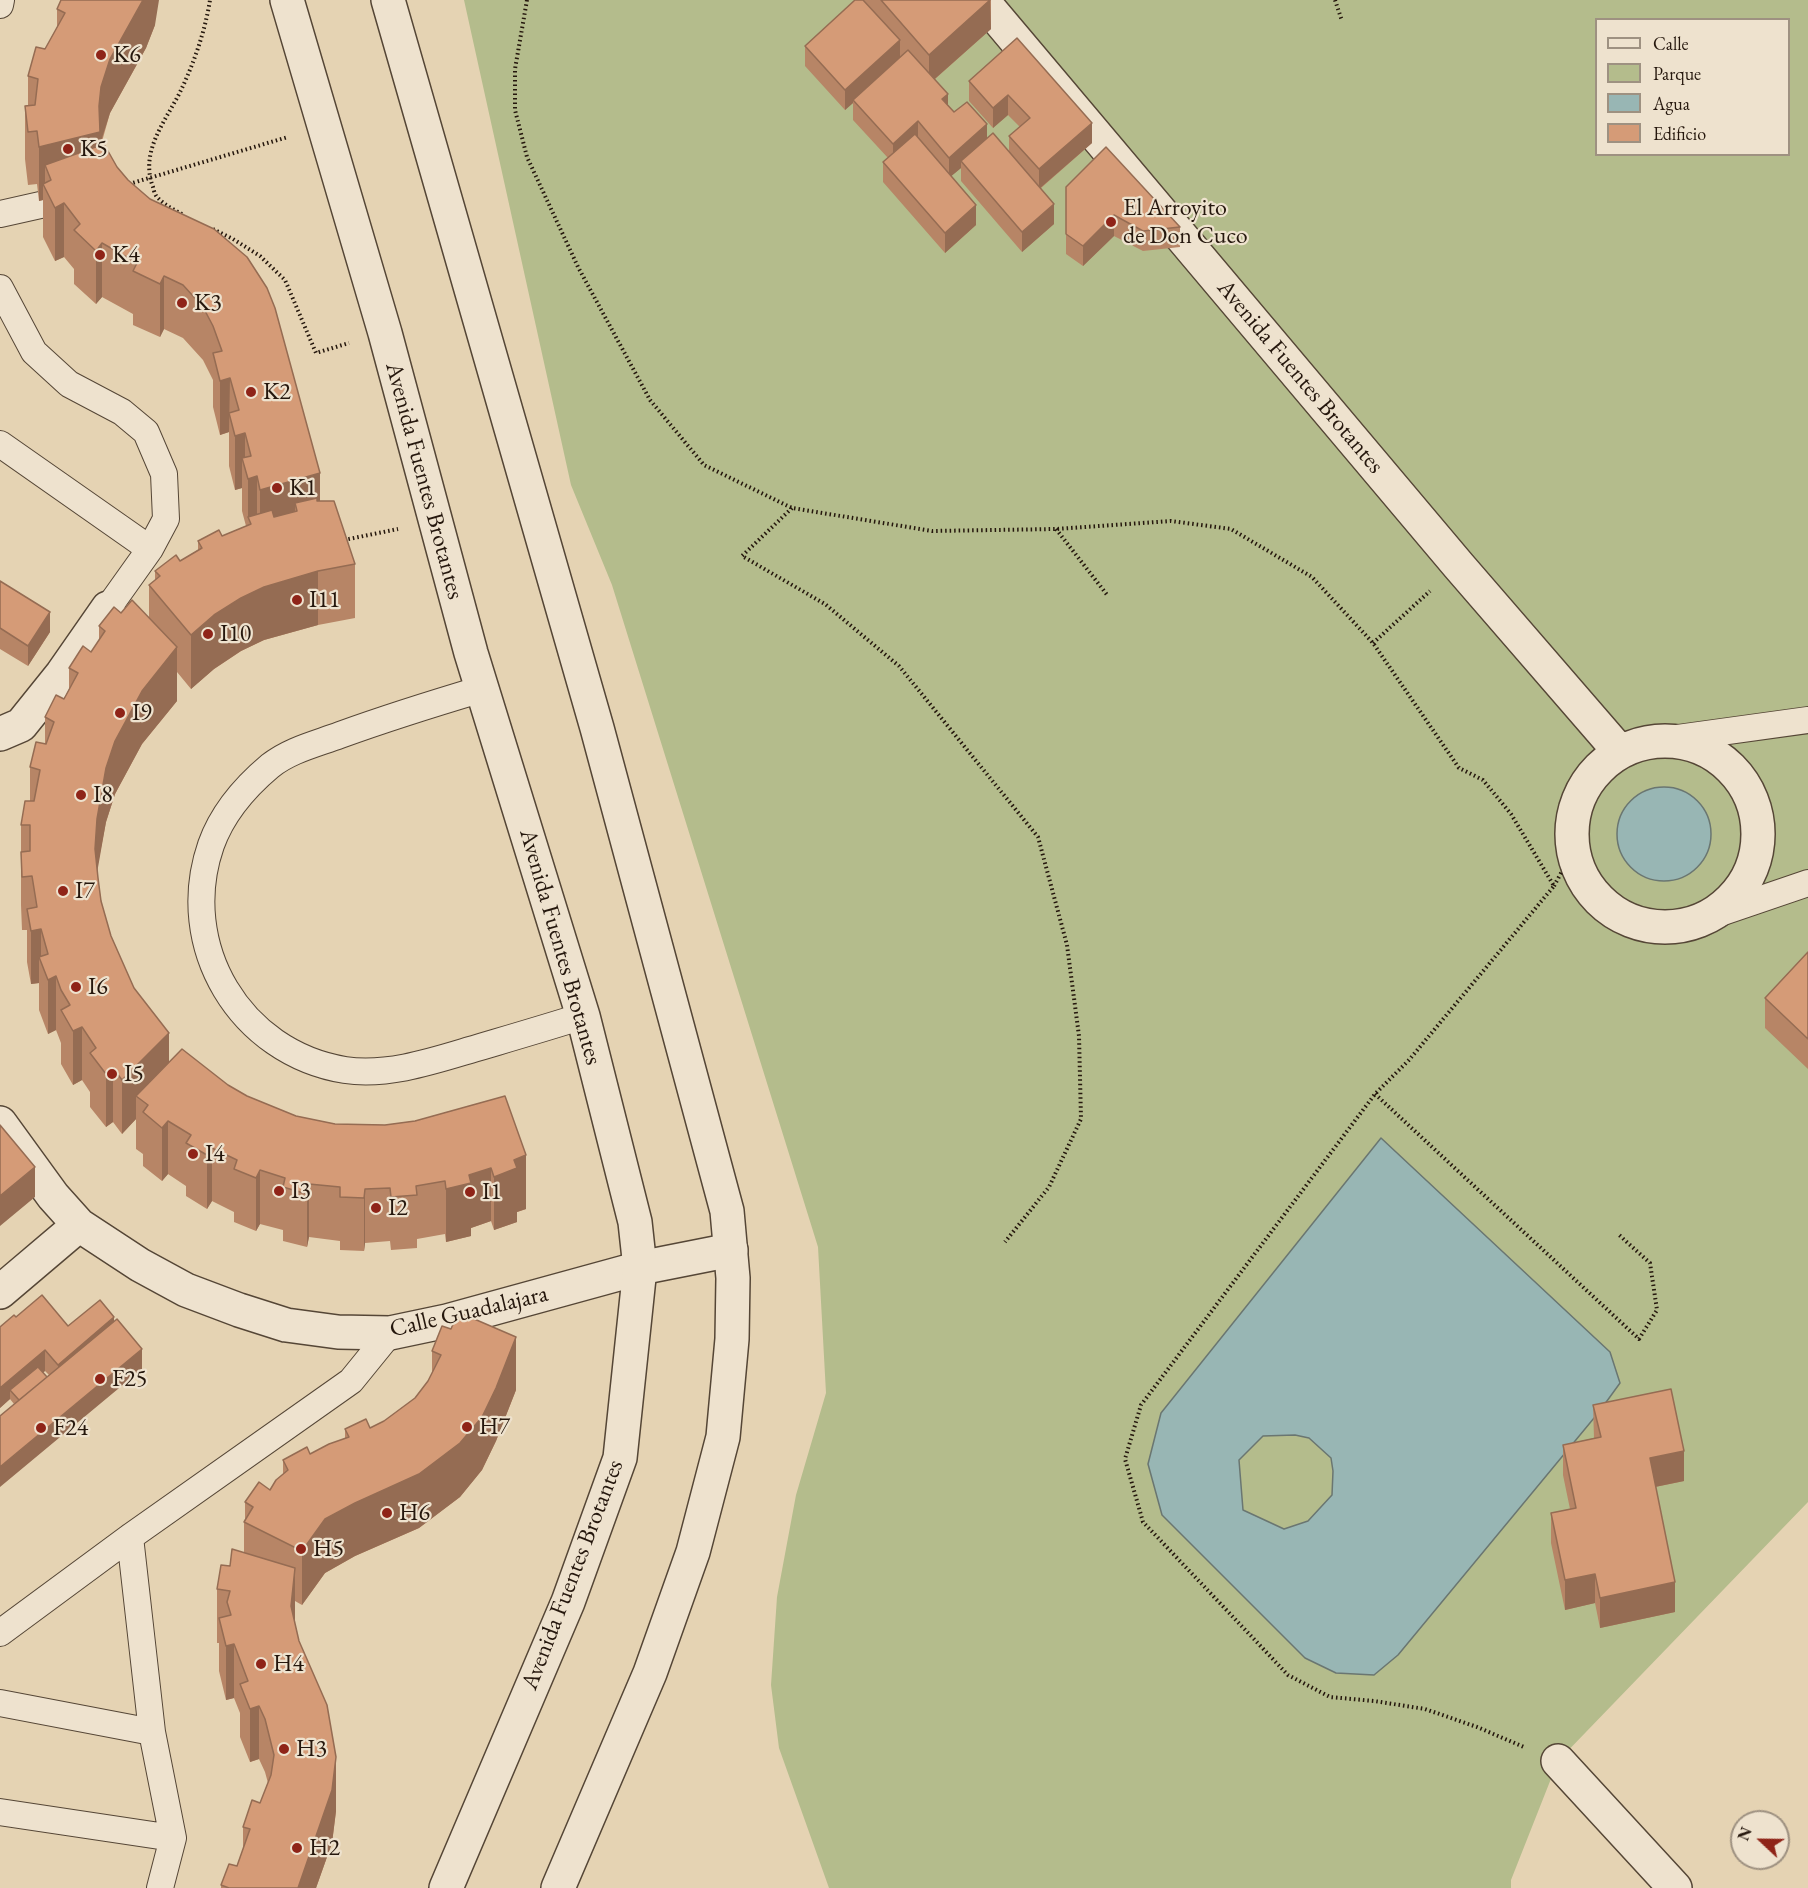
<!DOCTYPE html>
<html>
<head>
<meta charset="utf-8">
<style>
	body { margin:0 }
	#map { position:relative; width:1808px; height:1888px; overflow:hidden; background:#e5d3b3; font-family:"EB Garamond",serif }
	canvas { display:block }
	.legend { position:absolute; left:1595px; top:18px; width:195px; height:138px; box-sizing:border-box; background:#eee2ce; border:2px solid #9e9181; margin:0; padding:8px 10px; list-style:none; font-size:18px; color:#25170d }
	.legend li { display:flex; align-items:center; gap:12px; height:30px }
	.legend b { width:30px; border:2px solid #9e9181 }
	.north { position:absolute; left:1730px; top:1810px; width:60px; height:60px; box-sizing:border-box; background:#eee2ce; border:2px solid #9e9181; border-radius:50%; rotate:292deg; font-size:16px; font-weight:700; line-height:24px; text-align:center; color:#25170d }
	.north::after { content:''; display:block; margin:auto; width:21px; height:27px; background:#8f2418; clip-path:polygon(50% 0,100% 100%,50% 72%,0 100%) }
</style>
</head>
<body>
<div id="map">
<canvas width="1808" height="1888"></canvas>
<ul class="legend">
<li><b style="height:8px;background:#eee2ce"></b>Calle</li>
<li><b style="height:16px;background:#b4bc8c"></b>Parque</li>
<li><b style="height:16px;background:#98b6b4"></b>Agua</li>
<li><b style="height:16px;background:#d59b77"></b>Edificio</li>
</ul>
<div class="north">N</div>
</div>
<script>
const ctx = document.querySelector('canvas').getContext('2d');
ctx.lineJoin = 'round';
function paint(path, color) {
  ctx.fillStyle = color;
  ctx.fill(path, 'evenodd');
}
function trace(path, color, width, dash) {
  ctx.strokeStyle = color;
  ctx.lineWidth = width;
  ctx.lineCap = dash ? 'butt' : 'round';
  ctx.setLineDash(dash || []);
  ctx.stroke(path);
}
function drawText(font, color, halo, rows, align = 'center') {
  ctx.font = font + ' "EB Garamond",serif';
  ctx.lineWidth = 4.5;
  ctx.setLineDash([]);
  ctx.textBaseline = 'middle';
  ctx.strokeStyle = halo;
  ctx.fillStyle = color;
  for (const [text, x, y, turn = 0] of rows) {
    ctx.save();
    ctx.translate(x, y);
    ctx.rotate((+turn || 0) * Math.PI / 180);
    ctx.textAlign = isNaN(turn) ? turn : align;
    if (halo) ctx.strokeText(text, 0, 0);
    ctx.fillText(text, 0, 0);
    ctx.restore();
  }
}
const green = new Path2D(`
	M464 0H1808V1502L1558 1761 1511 1880V1888H829L779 1748 771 1685 777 1597 796 1495 826 1393 818 1247 612 585 571 485ZM1596 20H1788V154H1596Z`);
const water = new Path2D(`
	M1617 834a47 47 0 1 1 94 0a47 47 0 1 1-94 0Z
	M1381 1138 1610 1352 1620 1383 1599 1412 1398 1655 1374 1675 1336 1673 1305 1658 1162 1515 1148 1464 1161 1413ZM1295 1435 1309 1438 1331 1458 1333 1471 1332 1495 1308 1521 1284 1529 1243 1510 1239 1460 1263 1436Z`);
const path = new Path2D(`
	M527 0 515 69V110L527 157 578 267 650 400 704 465 792 508 932 531 1056 529 1171 521 1231 529 1312 577 1373 643 1459 768 1483 780 1511 814 1554 886 1409 1060 1375 1094 1141 1405 1125 1459 1143 1522 1288 1675 1330 1697 1374 1701 1425 1709 1477 1727 1524 1747
	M1335 0 1342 21
	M129 184 288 137
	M182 214C174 210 165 205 159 199 155 196 154 191 153 187 139 150 167 120 182 88 195 60 205 31 210 0
	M213 229 233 239 260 256 285 280 316 353 349 343
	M792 508 742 556 825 604 899 666 1038 837 1067 945 1079 1036 1081 1119 1049 1187 1005 1242
	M1056 529 1108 596
	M344 540 398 529
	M1373 643 1430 591
	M1554 886 1573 851
	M1375 1094 1639 1339 1657 1310 1650 1263 1618 1234`);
const service = new Path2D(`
	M0 5 1 0
	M0 214 76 197
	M0 288 34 352 69 384 122 412 146 432 164 474 166 519 150 549
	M0 444 150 549 108 608
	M482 689C435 703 387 718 340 735 316 744 290 750 270 766 245 787 222 814 211 845 176 946 240 1053 345 1070 387 1076 430 1062 470 1050 507 1039 545 1028 583 1016
	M1656 741 1808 720
	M1682 926 1808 883
	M130 1537 152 1732 173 1838 160 1888
	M0 1633 130 1537 351 1381 390 1333
	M0 1703 152 1732
	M0 1812 173 1838`);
const minor = new Path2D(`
	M982 0 1459 566 1620 752
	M0 734 21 725 62 674 108 608
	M1572 834a93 93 0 1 1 186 0a93 93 0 1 1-186 0Z
	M0 1123 53 1196 79 1225 140 1265 186 1290 239 1310 286 1325 338 1332 390 1333 447 1321 640 1268 731 1250
	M0 1292 79 1225
	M1558 1761 1675 1888`);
const tertiary = new Path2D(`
	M287 0 385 333 471 653 583 1016 635 1222 640 1268 620 1458 568 1602 446 1888
	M388 0 597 728 727 1211 733 1278 732 1339 723 1437 693 1552 650 1673 558 1888`);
const wall = new Path2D(`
	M855 0H991V29L935 79 948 105 954 112 987 138 1009 152V136L1020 127 1008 115 993 128 969 101V81L1017 38 1092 143 1041 188 1054 224 1022 252 961 181V168L951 176 976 225 945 253 883 182V162L888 158 853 120V103L845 110 805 66V46Z
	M57 9 155 25 146 48 110 113 101 145 117 167 128 180 320 501 355 564V618L318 625 264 640 241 651 214 669 191 689 177 672V701L142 744 115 794 106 822 97 869 101 901 111 936 134 988 169 1063 228 1085 247 1096 296 1116 335 1124 385 1125 415 1121 505 1096 526 1209 517 1212V1222L494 1230 491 1221 471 1228V1236L446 1242 445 1234 417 1239V1248L391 1250 390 1241 365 1243 364 1251 340 1250V1241L309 1237 307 1247 283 1241V1230L260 1224 256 1231 234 1222V1212L212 1201 207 1209 186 1196V1186L168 1174 162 1181 143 1166V1154L136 1149V1119L122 1134 113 1122 106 1127 90 1107V1092L82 1080 73 1085 61 1064V1043L56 1030 48 1034 39 1010V983L31 984 27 962V930H22L21 905V825L30 801V767L45 744V717L64 699 69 689V668L91 652 99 641V626L121 613 149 618V585L155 580V571L180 561 198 550V541L222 536 246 526 242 511V488L235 490 229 466V432L220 435 213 407V380L203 360 183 338 164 329 160 337 133 325V314L102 297 96 304 74 284V269L64 257 55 261 43 237V200L39 201 37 184 28 185 25 159V106L28 105V76L45 49 57 27Z
	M1066 187 1180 227V247L1143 251 1114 236 1083 266 1066 254Z
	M0 581 50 632 28 666 0 649Z
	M1808 952V1069L1765 1028V998Z
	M16 1317 68 1326 114 1321 142 1369 14 1404 10 1399 0 1408ZM45 1371 49 1375 47 1377 43 1372Z
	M442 1326 516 1390 496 1441 482 1470 460 1497 419 1528 355 1556 325 1573 302 1605 295 1601V1624L336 1811 332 1843 316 1888H221V1885L237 1866 243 1849V1827L260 1803 268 1783 265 1772 259 1759 250 1762 240 1737V1713L234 1698 226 1700 219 1671V1643H217V1589L230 1566 244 1553V1522L245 1519V1502L270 1490 283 1474V1460L310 1454 345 1439V1429L370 1428 384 1421 415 1398 428 1381 432 1373V1351Z
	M1593 1405 1684 1481 1655 1487 1675 1612 1600 1628 1595 1603 1565 1610 1551 1543V1513L1570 1509 1563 1475V1445L1594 1438Z`);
const shadedWall = new Path2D(`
	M143 0H159L155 25 146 48 110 113 101 141 100 149 51 180 45 165V187L43 184V200L39 201V147L99 106 101 87 110 59Z
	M990 0 991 29 929 84V55Z
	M900 40V60L853 100V103L845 110V90Z
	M948 94V114L942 99Z
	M1008 95V115L993 128V108Z
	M918 121V141L893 164V144Z
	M1092 123V143L1039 189V169Z
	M987 124V144L961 161V168L949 178V158Z
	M64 203V257L55 261V208Z
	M1054 204V224L1022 252V232Z
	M976 205V225L945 253V233Z
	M1114 215V236L1083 266V246Z
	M102 243V297L96 304V251Z
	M164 276V329L160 337V284Z
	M230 378 229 432 220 435V381Z
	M245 433V468L242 458V488L235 490V436Z
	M320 473V527L295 503V534L260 544V490Z
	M257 476V530L251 524 248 517V533V479Z
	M318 571V625L264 640 241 651 214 669 191 689V635L214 615 241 598 264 587Z
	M50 612V632L28 666V646Z
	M177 647V701L142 744 115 794 106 822 97 873 95 849 97 819 106 768 115 741 142 691Z
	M41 929V961L39 957V983L31 984V931Z
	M56 976V1030L48 1034V980Z
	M82 1027V1080L73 1085V1031Z
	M169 1033V1087L148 1105 136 1096V1119L122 1134V1080Z
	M113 1068V1122L106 1127V1074Z
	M168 1121V1174L162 1181V1128Z
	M212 1148V1201L207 1209V1155Z
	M526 1155V1209L517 1212V1222L494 1230V1177L514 1160Z
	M35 1167V1197L0 1226V1196Z
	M491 1168V1221L471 1228V1236L446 1242V1189L469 1175Z
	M260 1170V1224L256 1231V1178Z
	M309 1184V1237L307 1247V1194Z
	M365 1189V1243L364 1251V1198Z
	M114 1317V1337L58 1385V1365Z
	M516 1337V1390L496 1441 482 1470 460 1497 419 1528 355 1556 325 1573 302 1605V1551L325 1519Z
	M142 1349V1369L0 1487V1467Z
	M45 1350V1371L15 1396 10 1390V1399L0 1408V1388Z
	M1684 1451V1481L1650 1488V1458Z
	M295 1568V1621L291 1659V1606Z
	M1595 1574V1603L1565 1610V1580Z
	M1675 1582V1612L1600 1628V1598Z
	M234 1644V1698L226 1700V1646Z
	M259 1706V1759L250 1762V1709Z
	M336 1757V1811L332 1843 316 1888H298Z`);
const building = new Path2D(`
	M61 0H143L110 59 101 87 99 106 100 132 39 147 37 131 28 132 25 106 35 105 38 79 28 76 36 47 45 49 65 13 57 9Z
	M855 0H863L900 40 845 90 805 46Z
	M881 0H990L929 55Z
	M1017 38 1092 123 1039 169 1009 136 1030 118 1008 95 993 108 969 81Z
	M908 50 948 94 942 99 954 112 967 102 987 124 949 158 918 121 893 144 853 100Z
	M993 133 1054 204 1022 232 961 161Z
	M915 134 976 205 945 233 883 162Z
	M104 144 117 167 128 180 150 199 214 229 247 257 267 288 275 308 320 473 260 490 257 476 248 479 242 458 251 456 245 433 235 436 229 413 239 410 230 378 220 381 213 353 222 351 213 326 203 307 183 285 164 276 160 284 133 271 137 263 102 243 96 251 74 230 80 224 64 203 55 208 43 184 51 180 45 165Z
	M1106 147 1180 227 1143 231 1114 215 1083 246 1066 234V187Z
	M317 498V501H334L355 564 318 571 264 587 241 598 214 615 191 635 149 585 160 576 155 571 176 555 180 561 202 548 198 541 219 530 222 536 251 524 248 517 272 510 274 517 297 511 295 503Z
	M0 581 50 612 28 646 0 628Z
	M132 600 177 647 142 691 115 741 106 768 97 819 95 849 98 878 101 901 111 936 134 988 169 1033 122 1080 113 1068 106 1074 90 1053 96 1048 82 1027 73 1031 61 1010 70 1005 61 990 56 976 48 980 39 957 48 954 41 929 31 931 27 909 37 907 32 876 22 877 21 852 30 851V825H21L25 801H34L40 770 30 767 36 742 46 744 54 722 45 717 56 695 64 699 78 673 69 668 83 646 91 652 105 631 99 626 114 607 121 613Z
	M1808 952V1039L1765 998Z
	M182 1049 228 1085 247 1096 296 1116 335 1124 385 1125 415 1121 505 1096 526 1155 514 1160 517 1168 494 1177 491 1168 469 1175 471 1183 446 1189 445 1181 416 1186 417 1195 391 1197 390 1188 365 1189 364 1198 340 1197V1187L309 1184 307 1194 283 1187 285 1178 260 1170 256 1178 234 1169 237 1160 212 1148 207 1155 186 1143 191 1135 168 1121 162 1128 143 1112 148 1105 136 1096Z
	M0 1125 35 1167 0 1196Z
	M42 1295 68 1326 100 1300 114 1317 58 1365 45 1350 0 1388V1327L14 1315 16 1317Z
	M458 1312 516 1337 496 1388 482 1417 460 1443 419 1474 355 1503 325 1519 302 1551 244 1522 253 1507 245 1502 259 1482 270 1490 276 1480 288 1470 283 1460 307 1447 310 1454 329 1444 349 1437 345 1429 366 1419 370 1428 384 1421 415 1398 428 1381 441 1355 432 1351 442 1326 451 1329Z
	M117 1319 142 1349 0 1467V1416Z
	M38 1367 47 1377 19 1400 10 1390Z
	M1671 1389 1684 1451 1650 1458 1675 1582 1600 1598 1595 1574 1565 1580 1551 1513 1576 1508 1563 1445 1601 1437 1593 1405Z
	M232 1549 295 1568 291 1606 299 1641 327 1705 336 1757 332 1790 298 1888H229L221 1885 229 1864 237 1866 250 1829 243 1827 252 1800 260 1803 271 1775 274 1755 265 1719 259 1706 250 1709 240 1684 248 1681 234 1644 226 1646 219 1618 231 1615 227 1602 230 1591 217 1589 221 1565 230 1566Z`);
const markers = [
	[101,55,6,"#8f2418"],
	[68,149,6,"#8f2418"],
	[1111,222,6,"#8f2418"],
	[100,255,6,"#8f2418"],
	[182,303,6,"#8f2418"],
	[251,392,6,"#8f2418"],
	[277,488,6,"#8f2418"],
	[297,600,6,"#8f2418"],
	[208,634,6,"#8f2418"],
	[120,713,6,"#8f2418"],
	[81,795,6,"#8f2418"],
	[63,891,6,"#8f2418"],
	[76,987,6,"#8f2418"],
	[112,1074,6,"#8f2418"],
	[193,1154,6,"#8f2418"],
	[279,1191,6,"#8f2418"],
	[470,1192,6,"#8f2418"],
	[376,1208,6,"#8f2418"],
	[100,1379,6,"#8f2418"],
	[467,1427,6,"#8f2418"],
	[41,1428,6,"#8f2418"],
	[387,1513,6,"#8f2418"],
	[301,1549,6,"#8f2418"],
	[261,1664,6,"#8f2418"],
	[284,1749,6,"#8f2418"],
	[297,1848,6,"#8f2418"]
];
const poiNames = [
	["K6",113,55],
	["K5",80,149],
	["El Arroyito",1123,208],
	["de Don Cuco",1123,236],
	["K4",112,255],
	["K3",194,303],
	["K2",263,392],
	["K1",289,488],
	["I11",309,600],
	["I10",220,634],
	["I9",132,713],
	["I8",93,795],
	["I7",75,891],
	["I6",88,987],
	["I5",124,1074],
	["I4",205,1154],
	["I3",291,1191],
	["I1",482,1192],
	["I2",388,1208],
	["F25",112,1379],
	["H7",479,1427],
	["F24",53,1428],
	["H6",399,1513],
	["H5",313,1549],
	["H4",273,1664],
	["H3",296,1749],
	["H2",309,1848]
];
const streetNames = [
	["Avenida Fuentes Brotantes",1300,377,50],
	["Avenida Fuentes Brotantes",424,481,75],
	["Avenida Fuentes Brotantes",560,947,74],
	["Calle Guadalajara",469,1312,-13],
	["Avenida Fuentes Brotantes",573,1575,-69]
];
paint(green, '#b4bc8c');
paint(water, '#98b6b4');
trace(water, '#6a7671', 1.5);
trace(service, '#554636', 28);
trace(minor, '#554636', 36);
trace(tertiary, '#554636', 36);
trace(path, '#25170d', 4, [1.5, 3]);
trace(service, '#eee2ce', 26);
trace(minor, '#eee2ce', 33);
trace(tertiary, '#eee2ce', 33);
paint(wall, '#b78566');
paint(shadedWall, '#956c53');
paint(building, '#d59b77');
trace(building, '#956c53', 1.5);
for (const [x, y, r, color] of markers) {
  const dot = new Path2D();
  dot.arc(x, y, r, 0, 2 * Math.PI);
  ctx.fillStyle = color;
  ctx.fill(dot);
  trace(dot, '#eee2ce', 2);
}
drawText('24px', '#25170d', '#eee2ce', poiNames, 'left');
drawText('24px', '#25170d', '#eee2ce', streetNames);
</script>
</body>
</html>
